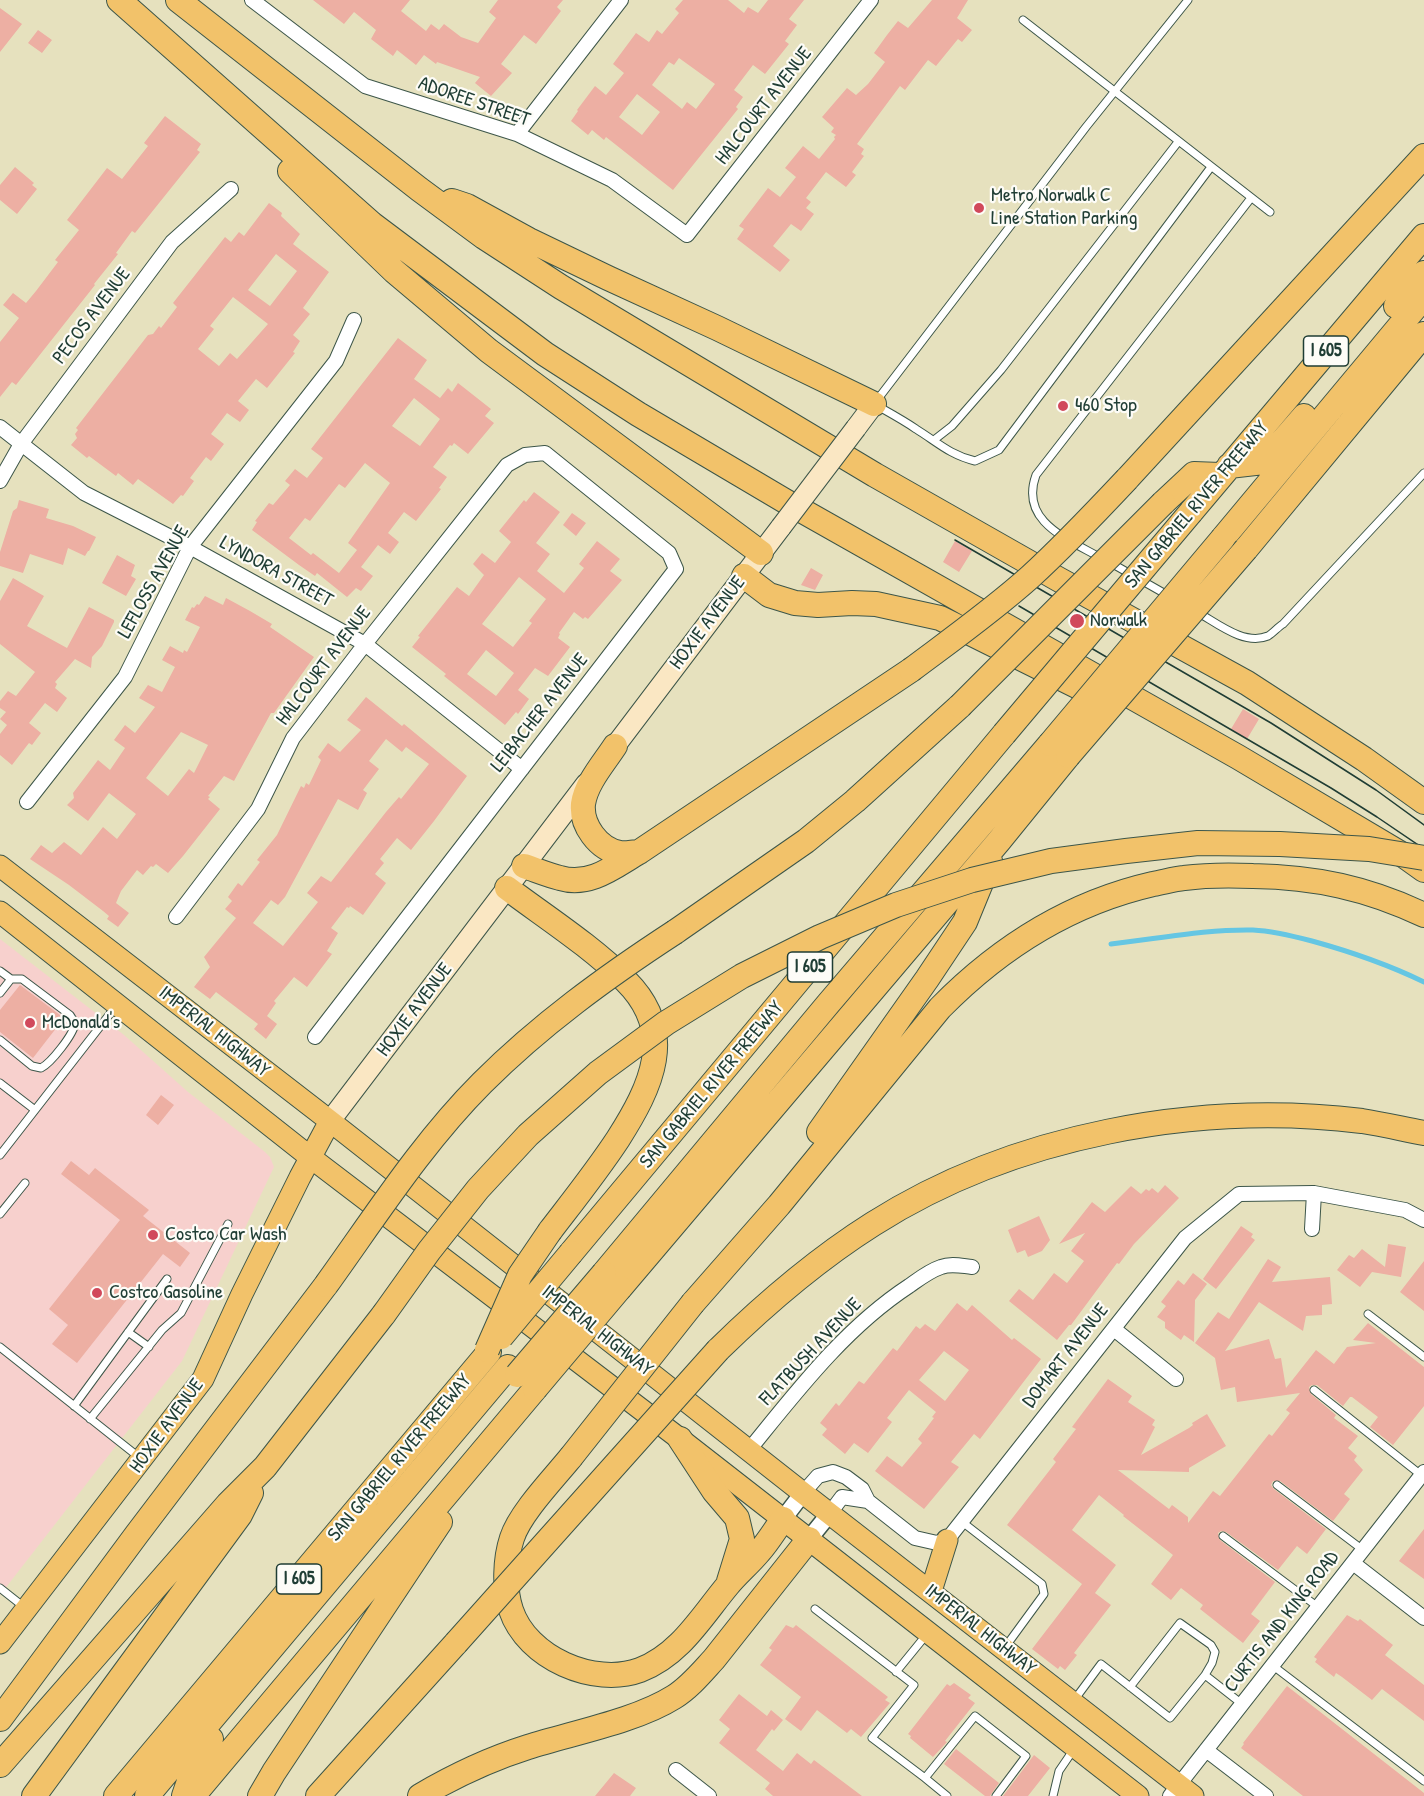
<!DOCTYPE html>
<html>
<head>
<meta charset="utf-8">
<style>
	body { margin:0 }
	canvas { display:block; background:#e6e1be }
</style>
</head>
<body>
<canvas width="1424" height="1796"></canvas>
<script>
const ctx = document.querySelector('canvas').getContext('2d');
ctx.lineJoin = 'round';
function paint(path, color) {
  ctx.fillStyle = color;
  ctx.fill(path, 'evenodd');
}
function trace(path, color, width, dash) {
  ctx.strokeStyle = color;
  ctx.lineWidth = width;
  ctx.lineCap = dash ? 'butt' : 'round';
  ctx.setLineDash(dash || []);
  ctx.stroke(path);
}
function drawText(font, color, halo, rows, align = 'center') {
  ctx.font = font + ' "Patrick Hand",sans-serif';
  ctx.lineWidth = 4.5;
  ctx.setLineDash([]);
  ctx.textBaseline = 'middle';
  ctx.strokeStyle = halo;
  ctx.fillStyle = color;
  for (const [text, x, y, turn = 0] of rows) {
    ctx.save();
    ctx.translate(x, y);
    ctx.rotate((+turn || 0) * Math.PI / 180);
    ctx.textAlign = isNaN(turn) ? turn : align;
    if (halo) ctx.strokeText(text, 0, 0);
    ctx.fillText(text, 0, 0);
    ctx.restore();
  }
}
const built = new Path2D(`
	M0 939 124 1035 188 1092 265 1152 270 1157 274 1167 182 1361 0 1595Z`);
const stream = new Path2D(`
	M1111 944C1157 939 1206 929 1253 930 1272 931 1293 936 1312 941 1352 952 1387 964 1424 982`);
const building = new Path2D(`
	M313 0H410L401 11 426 31 431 24 439 30 444 24 461 37 478 43 496 18 489 12 498 0H563L557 7 561 11 536 44 524 35 501 64 512 73 491 96 475 83 480 77 437 62 436 64 424 55 416 65 397 50 393 56 371 39 376 30 354 12 344 24Z
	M683 0H728L744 13 748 7 758 13 768 0H804L789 19 797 25 785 41 789 44 765 74 753 65 734 90 743 97 736 107 738 109 673 190 606 137 604 140 592 130 588 135 571 121 578 111 577 110 595 86 606 95 624 73 613 64 636 33 649 42 657 30 662 34 679 13 675 9ZM679 58 715 84 696 109 687 102 682 109 652 85 669 62 674 65ZM637 94 660 112 642 135 619 117Z
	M932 0H968L957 18 972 30 962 42 958 39 936 66 928 60 905 90 900 86 857 144 864 149 861 154 864 156 852 172 856 175 846 187 826 172 806 198 811 202 806 208 814 214 801 231 791 224 773 246 790 260 780 272 737 239 744 229 739 226 768 188 780 197 796 177 785 168 803 146 819 159 835 139 834 137 836 135 831 132 834 128 822 117 847 88 856 95 868 84 885 62 874 53 887 35 898 21 908 28Z
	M0 8 22 24 0 52Z
	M38 30 52 40 42 53 28 43Z
	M165 116 201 144 197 150 200 152 135 233 132 231 116 253 118 254 94 284 95 285 16 385 12 382 0 397V342L19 318 3 305 13 293 26 303 36 291 58 262 55 260 79 230 67 220 74 211 107 168 122 179 148 146 144 143Z
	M15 167 34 183 32 185 37 189 17 214 0 200V185Z
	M269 203 282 213 281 216 300 234 293 244 329 272 303 308 310 314 293 335 300 341 293 352 295 353 267 388 256 379 238 401 249 410 240 422 227 413 211 434 224 444 211 461 206 457 190 478 194 481 183 496 181 495 173 504 138 479 133 485 118 473 116 476 89 456 87 458 71 445 77 438 75 434 78 430 76 428 148 335 153 334 159 326 161 328 177 307 173 303 225 237 231 242 239 232 244 236ZM276 254 297 271 270 306 248 290ZM233 297 268 324 237 359 230 353 219 366 198 349 214 329 210 326Z
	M398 338 427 360 414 379 440 398 448 388 452 392 458 383 491 409 485 416 494 423 468 454 454 443 452 446 450 445 433 467 447 477 439 488 441 489 416 521 404 512 388 533 399 542 390 554 378 545 361 567 373 576 361 591 356 588 347 597 317 573 315 576 299 565 252 530 257 522 255 521 269 503 273 505 290 485 285 481 295 469 307 478 323 458 311 449ZM414 398 440 419 420 446 392 426ZM365 463 390 483 348 543 357 550 339 573 313 553 311 555 289 538 305 518 310 521 339 484 345 488Z
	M534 492 560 512 536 543 550 554 537 571 564 593 584 568 579 564 597 541 620 559 610 571 622 580 588 619 585 617 583 619 574 612 559 633 560 634 558 638 570 647 548 676 535 668 518 690 529 699 518 714 516 712 505 725 444 676 446 674 412 647 420 637 418 636 457 587 469 596 484 575 473 564 482 553 495 563 511 542 499 531 524 500 526 502ZM519 577 546 599 529 621 532 623 513 647 482 624ZM486 650 514 673 496 696 467 674Z
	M19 500 49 509 46 518 73 526 96 537 89 551H88L85 556 68 548 63 565 30 554 23 573 0 566V552L13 511 17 508Z
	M572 513 586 523 576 536 563 525Z
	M955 541 972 551 959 572 943 562Z
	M117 555 135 565 131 576 136 579 126 596 102 583Z
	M811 568 823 575 815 590 801 585Z
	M13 578 44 596 27 626 67 648 89 607 114 620V622L102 646 92 657 91 668 75 659 55 682 57 684 55 688 67 698 57 712 45 703 29 723 41 733 32 745 29 743 12 765 0 755V734L7 725 0 719 6 712 0 708V701L8 691 16 696 35 672 0 644V601Z
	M205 596 223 605 226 598 250 611 272 624 270 627 314 657 274 713H271L234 781 224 776 208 796 210 797 208 799 220 809 183 856 168 873 156 864 153 867 151 866 143 875 137 870 121 891 116 903 129 913 118 927 107 919 109 916 103 911 69 885 30 859 41 845 52 853 64 842 81 855 103 827 117 839 136 814 109 793 88 821 67 805 74 798 73 793 98 760 110 770 125 748 114 740 125 725 135 733 155 707 139 698 148 685 162 692 175 667 162 660 170 646 183 653 184 650 187 652 200 627 185 620 192 607 194 608 197 604 199 605ZM181 732 208 745 194 773 189 769 168 796 146 778Z
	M366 697 402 726 404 724 467 776 434 821 411 850 397 838 380 859 384 863 375 874 386 883 363 915 350 906 349 908 347 907 331 928 338 933 327 951 332 954 307 987 294 977 274 1001 276 1003 267 1016 277 1024 266 1039 254 1029 258 1024 216 992 210 999 194 987 210 967 204 957 236 918 225 909 232 901 228 897 238 883 242 886 260 862 257 860 277 835 301 786 304 788 306 783 309 785 321 760 318 757 328 743 340 752 361 730 347 720ZM386 739 402 752 406 747 429 764 401 799 399 797 386 812 331 882 321 876 307 893 318 902 283 946 253 923 271 900 278 905 285 897 338 799 358 810 367 793 363 790 379 769 369 761Z
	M1243 709 1259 719 1247 739 1231 729Z
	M20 985 64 1018 33 1058 0 1032V1010Z
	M161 1095 174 1105 158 1125 146 1115Z
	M71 1161 89 1175 95 1168 149 1210 143 1216 190 1253 180 1267 163 1254 77 1363 52 1344 68 1325 49 1309 120 1220 61 1174Z
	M1165 1185 1179 1198 1134 1244 1119 1264 1117 1263 1071 1325H1069L1057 1340 1009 1301 1019 1289 1033 1300 1054 1273 1067 1283 1084 1261 1071 1251 1085 1233 1059 1244 1092 1202 1105 1212 1131 1186 1141 1194 1146 1189 1149 1191 1152 1188 1158 1193Z
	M1039 1216 1050 1240 1042 1251 1028 1257 1025 1250 1017 1253 1008 1230Z
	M1241 1226 1253 1234 1251 1237 1255 1240 1216 1289 1203 1279Z
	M1388 1244 1406 1247 1401 1277 1372 1272 1360 1287 1337 1270 1349 1255 1354 1258 1362 1249 1385 1267Z
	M1268 1259 1281 1267 1272 1282 1330 1277 1332 1304 1322 1305V1315L1306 1316 1303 1331 1259 1302 1225 1351 1269 1339 1275 1359 1281 1358 1286 1388 1316 1350 1334 1364 1347 1347 1376 1343 1353 1340 1368 1323 1424 1367V1406L1393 1445 1370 1427 1378 1417 1352 1397H1350L1343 1406 1317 1385H1312L1309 1387 1311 1394 1336 1415 1334 1418 1358 1436 1348 1448 1357 1456 1354 1460 1363 1470 1344 1494 1350 1499 1333 1521 1280 1481H1273L1271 1485 1274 1489 1326 1529 1307 1554 1297 1546 1278 1570 1226 1532 1221 1531 1218 1533 1220 1540 1275 1582 1251 1614 1260 1621 1243 1643 1200 1609 1203 1605 1181 1588 1171 1600 1151 1584 1173 1555 1123 1516 1124 1515 1099 1495 1072 1530 1116 1565 1095 1593 1111 1605 1074 1653 1077 1655 1065 1670 1060 1666 1058 1669 1032 1649 1082 1584 1007 1525 1056 1462 1053 1459 1076 1429 1072 1427 1108 1379 1132 1396 1128 1402 1155 1420 1152 1425 1155 1427 1141 1455 1189 1428 1193 1425 1192 1423 1207 1414 1226 1446 1189 1468V1472L1118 1470 1169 1509 1172 1505 1188 1517V1523L1213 1491 1220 1496 1269 1434 1272 1436 1290 1413 1286 1410 1300 1393 1237 1402 1235 1387 1221 1390 1215 1358 1195 1343 1218 1312 1229 1319Z
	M1424 1261V1311L1400 1292Z
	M1193 1273 1207 1284 1195 1300 1194 1342 1184 1335 1181 1340 1165 1328V1322L1157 1317 1166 1306 1161 1302 1178 1280 1184 1285Z
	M957 1303 967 1311 972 1305 1012 1340 1014 1338 1041 1359 980 1439 974 1434 951 1462 959 1467 924 1509 875 1471 887 1456 902 1467 922 1443 918 1439 934 1418 932 1417 936 1412 909 1390 887 1418 892 1422 868 1453 854 1443 845 1454 822 1435 827 1429 820 1423 836 1403 839 1406 859 1381 864 1384 893 1348 897 1351 916 1326 920 1329 925 1324 935 1331ZM944 1351 969 1370 945 1401 919 1380Z
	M1424 1529V1579L1399 1561Z
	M1347 1615 1358 1621 1360 1619 1393 1645 1385 1655 1424 1685V1721L1382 1689 1372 1700 1342 1677 1336 1673 1334 1677 1315 1662 1317 1659 1314 1657Z
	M786 1625 793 1628 796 1625 888 1697 885 1700 890 1703 861 1737 851 1729 847 1733 817 1710 801 1731 785 1719 801 1697 760 1665 772 1650 769 1648Z
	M954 1683 971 1695 968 1698 975 1703 945 1741 947 1742 933 1757 910 1738 911 1736 908 1734 947 1684 950 1686Z
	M1287 1686 1424 1793V1796H1303L1241 1748 1244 1744 1243 1743Z
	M739 1694 767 1716 771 1710 783 1720 774 1731 772 1729 756 1750 783 1771 797 1753 811 1764 814 1760 862 1796H773L765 1789 770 1783 719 1743 730 1729 719 1720Z
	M956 1749 999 1783 990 1796H985L944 1764Z
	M1034 1755 1050 1768 1028 1796H1003Z
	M614 1773 636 1788 630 1796H595Z`);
const service = new Path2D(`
	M1188 0 1086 127 874 404C888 412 903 420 916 429 937 442 950 455 975 461L999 450 1211 167
	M1023 20 1270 212
	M934 440 952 426 1001 370 1178 142
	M1101 558C1068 539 1019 522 1036 475L1251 198
	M1111 563 1169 596
	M1197 612C1217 623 1244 646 1268 636 1273 633 1278 627 1283 624L1424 473
	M0 971 11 979H22L70 1015 75 1023C74 1034 51 1063 41 1068L32 1066 0 1040
	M0 993 11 979
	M0 1083 35 1110
	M0 1155 116 1006
	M0 1214 25 1183
	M1368 1314 1424 1357
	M128 1332 149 1347
	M0 1347 140 1458
	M1314 1390 1421 1475
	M74 1406 167 1279
	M90 1419 162 1330 181 1313 228 1224
	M1277 1485 1363 1550
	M961 1521 1042 1584 1044 1594 1006 1646
	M1223 1536 1318 1607
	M0 1588 24 1607
	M815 1609 914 1685 872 1738 925 1778 975 1716 1026 1756 996 1796
	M1272 1665 1424 1781
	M896 1672 927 1634
	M1130 1687 1180 1623 1211 1645 1215 1652 1212 1663 1205 1675
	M1075 1699 1101 1664 1170 1718 1205 1675 1242 1704
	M925 1778 947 1796
	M1053 1796 1059 1771 1074 1749`);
const minor = new Path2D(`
	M252 0 365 86 517 134 612 180 687 235 871 0
	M517 134 621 0
	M0 427 84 493 190 547 365 644 522 769
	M0 481 21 444 172 242 231 189
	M27 802 125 677 190 547 336 361 354 320
	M176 917 258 809 293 738 365 644 507 465 525 455 545 453 669 553 676 569 315 1037
	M1312 1229 1314 1193
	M1114 1329 1176 1379
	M749 1450C797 1391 845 1328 909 1286 919 1279 929 1271 941 1267 951 1263 962 1266 972 1267
	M803 1493 818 1476 833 1472 846 1477 862 1489 868 1501 915 1538 937 1543 947 1540 1185 1238 1239 1194 1314 1193 1405 1210 1424 1220
	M830 1513 842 1497 868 1501
	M1353 1563 1424 1618
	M1206 1750 1266 1796
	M676 1770 709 1796
	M1170 1796 1424 1472`);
const tertiary = new Path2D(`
	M783 1519 803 1493
	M809 1539 830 1513`);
const secondary = new Path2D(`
	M856 428 874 404
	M606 758 781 527
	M330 1121 586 784`);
const primary = new Path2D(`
	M0 866 330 1121 803 1493 1193 1796
	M0 912 310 1157 680 1439 1138 1796
	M931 1591 947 1540
	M0 1643 203 1379 242 1294 300 1177 330 1121`);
const motorway = new Path2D(`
	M119 0 372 224 545 354 638 414 785 501 1238 757 1403 855 1424 870
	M178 0 419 189 484 237 561 287 875 475 1058 579 1247 683 1364 759 1424 802
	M290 171 394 271 489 351 761 553
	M452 201 467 206 529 240 608 278 717 328 874 404
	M1396 306 1424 273
	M1229 466 1264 462 1304 416
	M1127 479 1424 156
	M1163 503 1194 474 1220 475
	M1191 512 1424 236
	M1223 538 1424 297
	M1246 549 1424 334
	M744 576 769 595 795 603 818 605 852 603 876 604 940 618 1111 703
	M615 746C604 763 586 783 583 804 581 825 598 849 620 853 626 854 633 852 639 852
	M524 866C536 870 548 875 560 878 590 887 615 866 639 852L911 670
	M507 888C547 918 591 946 626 981 678 1033 651 1087 618 1139 597 1171 573 1201 550 1231
	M675 932 806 841 855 801 960 706
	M819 1132 927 979 965 922 990 861
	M571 1253 1004 734
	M604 1273 828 1004 1050 744
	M620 1288 999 841 1068 756
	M693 1303 779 1205 940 1008C999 948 1070 903 1153 884 1164 882 1174 879 1184 878 1207 875 1230 875 1253 876 1315 877 1367 888 1424 915
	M718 1350C766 1303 816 1260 873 1224 1013 1135 1197 1101 1362 1121 1382 1124 1403 1129 1424 1133
	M680 1439 714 1491 737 1518 742 1539 729 1581
	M571 1457C554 1478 520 1513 512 1538 505 1559 504 1589 511 1610 527 1658 594 1687 640 1670 680 1655 702 1616 728 1585 737 1574 749 1564 759 1552 768 1542 775 1530 783 1519
	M0 1719 137 1534 326 1285
	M0 1765 228 1504 265 1467 384 1314
	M34 1796 240 1515 251 1493
	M116 1796 489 1352
	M147 1796 508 1367
	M184 1796 198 1755 211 1739
	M193 1796 535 1389
	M260 1796 274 1772 440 1522
	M318 1796 456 1643
	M420 1796C454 1776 490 1759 528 1747 572 1733 636 1721 674 1697 690 1687 702 1672 714 1659L809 1539`);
const tram = new Path2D(`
	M955 540 1271 723 1376 790 1424 825
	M1019 606 1331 788 1377 817 1424 849`);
const secondaryBridge = new Path2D(`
	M781 527 856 428`);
const motorwayBridge = new Path2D(`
	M911 670C951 640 992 611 1030 577 1064 546 1096 512 1127 479
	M960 706 1163 503
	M1004 734 1191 512
	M1050 744 1223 538
	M1068 756 1246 549
	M326 1285C375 1217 422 1143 482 1083 540 1025 606 977 675 932
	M384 1314 429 1251 478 1189 528 1135 598 1073 666 1023 742 976 820 937 896 905 972 880 1051 861 1126 851 1198 843 1280 844 1369 849 1424 858
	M501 1337 571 1253
	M487 1350 520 1275 550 1231
	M517 1375 604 1273
	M535 1389 620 1288
	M571 1457 693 1303
	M456 1643 718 1350`);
const markers = [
	[979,208,6,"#d1495b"],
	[1063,406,6,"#d1495b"],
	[1077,621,8,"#d1495b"],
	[30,1023,6,"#d1495b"],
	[153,1235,6,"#d1495b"],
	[97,1293,6,"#d1495b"]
];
const shields = [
	[1326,351,45],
	[810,967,45],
	[299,1579,45]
];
const shieldNames = [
	["I 605",1326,351],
	["I 605",810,967],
	["I 605",299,1579]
];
const streetNames = [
	["ADOREE STREET",474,102,19],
	["HALCOURT AVENUE",764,106,-52],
	["PECOS AVENUE",92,316,-53],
	["SAN GABRIEL RIVER FREEWAY",1197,505,-50],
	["LYNDORA STREET",276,572,29],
	["LEFLOSS AVENUE",154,582,-61],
	["HOXIE AVENUE",708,623,-53],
	["HALCOURT AVENUE",324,666,-53],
	["LEIBACHER AVENUE",540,713,-52],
	["HOXIE AVENUE",415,1010,-53],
	["IMPERIAL HIGHWAY",214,1032,38],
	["SAN GABRIEL RIVER FREEWAY",712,1085,-50],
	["IMPERIAL HIGHWAY",597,1331,38],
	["FLATBUSH AVENUE",811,1352,-47],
	["DOMART AVENUE",1066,1356,-52],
	["HOXIE AVENUE",167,1426,-54],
	["SAN GABRIEL RIVER FREEWAY",400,1458,-50],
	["CURTIS AND KING ROAD",1282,1622,-52],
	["IMPERIAL HIGHWAY",980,1630,38]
];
const poiNames = [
	["Metro Norwalk C",991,196],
	["Line Station Parking",991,219],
	["460 Stop",1075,406],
	["Norwalk",1090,621],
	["McDonald's",42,1023],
	["Costco Car Wash",165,1235],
	["Costco Gasoline",109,1293]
];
paint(built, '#f7d0cd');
trace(stream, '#65c6e3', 5);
paint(building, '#edafa3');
trace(service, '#3d5649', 9);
trace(minor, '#3d5649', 16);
trace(tertiary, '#3d5649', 19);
trace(secondary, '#3d5649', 22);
trace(primary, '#3d5649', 23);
trace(motorway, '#3d5649', 26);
trace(service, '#fff', 7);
trace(minor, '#fff', 14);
trace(tertiary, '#fff', 16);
trace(secondary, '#fae7c3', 20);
trace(primary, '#f2c26a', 21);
trace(motorway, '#f2c26a', 24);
trace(tram, '#1f3d34', 1.5);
trace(secondaryBridge, '#3d5649', 22, []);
trace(motorwayBridge, '#3d5649', 26, []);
trace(secondaryBridge, '#fae7c3', 20);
trace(motorwayBridge, '#f2c26a', 24);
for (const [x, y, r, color] of markers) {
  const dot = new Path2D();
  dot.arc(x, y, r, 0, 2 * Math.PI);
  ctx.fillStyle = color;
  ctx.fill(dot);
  trace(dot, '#fdfcf7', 2);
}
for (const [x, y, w] of shields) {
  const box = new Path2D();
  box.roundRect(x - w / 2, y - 15, w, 30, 4.5);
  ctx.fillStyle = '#fdfcf7';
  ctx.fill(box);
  trace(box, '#1f3d34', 1.5);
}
drawText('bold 18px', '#1f3d34', null, shieldNames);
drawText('20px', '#1f3d34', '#fdfcf7', streetNames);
drawText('20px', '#1f3d34', '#fdfcf7', poiNames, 'left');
</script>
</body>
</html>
